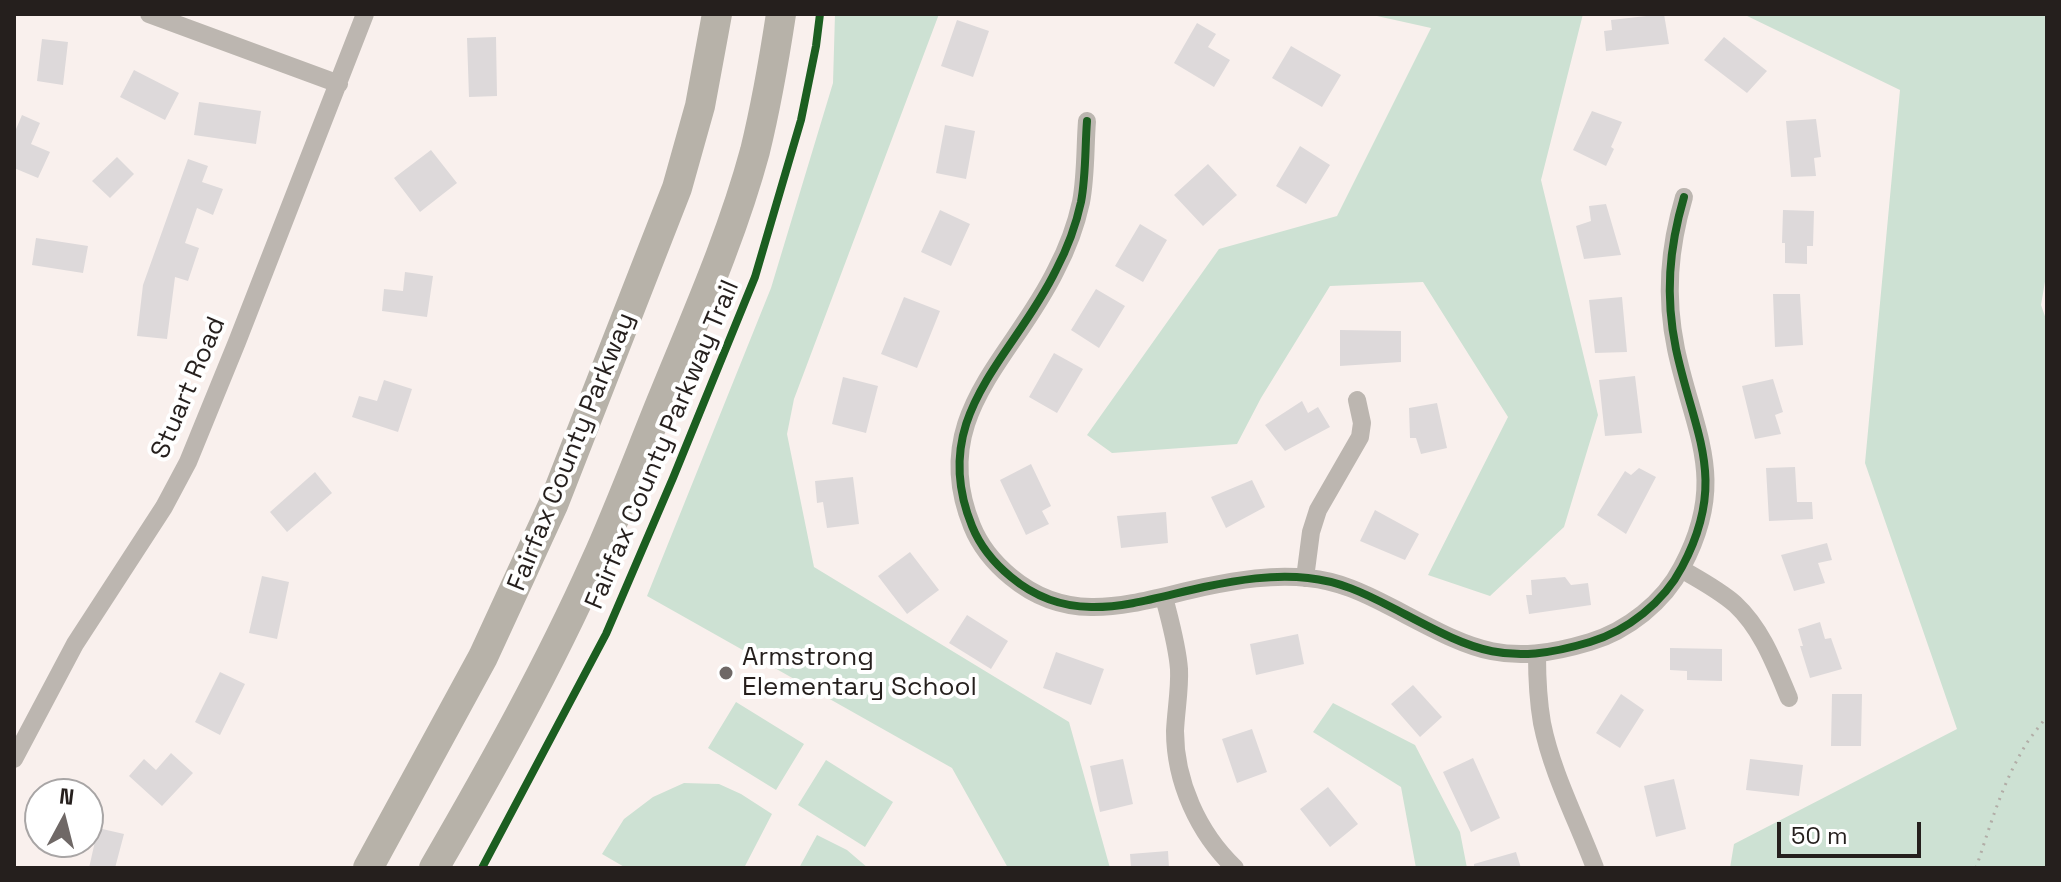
<!DOCTYPE html>
<html>
<head>
<meta charset="utf-8">
<style>
	body { margin:0 }
	#map { position:relative; width:2061px; height:882px; overflow:hidden; background:#f9f0ed; font-family:"Space Grotesk",sans-serif }
	canvas { display:block }
	.frame { position:absolute; inset:0; border:16px solid #251f1d; pointer-events:none }
	.north { position:absolute; left:24px; top:778px; width:80px; height:80px; box-sizing:border-box; background:#fff; border:2px solid #a8a5a5; border-radius:50%; rotate:7deg; font-size:22px; font-weight:700; line-height:32px; text-align:center; color:#251f1d }
	.north::after { content:''; display:block; margin:auto; width:28px; height:36px; background:#6f6866; clip-path:polygon(50% 0,100% 100%,50% 72%,0 100%) }
	.scale { position:absolute; left:1777px; top:822px; width:144px; height:36px; box-sizing:border-box; border:4px solid #251f1d; border-top:0; padding-left:10px; font-size:24px; line-height:28px; white-space:nowrap; color:#251f1d; -webkit-text-stroke:6px #fff; paint-order:stroke }
</style>
</head>
<body>
<div id="map">
<canvas width="2061" height="882"></canvas>
<div class="frame"></div>
<div class="north">N</div>
<div class="scale">50 m</div>
</div>
<script>
const ctx = document.querySelector('canvas').getContext('2d');
ctx.lineJoin = 'round';
function paint(path, color) {
  ctx.fillStyle = color;
  ctx.fill(path, 'evenodd');
}
function trace(path, color, width, dash) {
  ctx.strokeStyle = color;
  ctx.lineWidth = width;
  ctx.lineCap = dash ? 'butt' : 'round';
  ctx.setLineDash(dash || []);
  ctx.stroke(path);
}
function drawText(font, color, halo, rows, align = 'center') {
  ctx.font = font + ' "Space Grotesk",sans-serif';
  ctx.lineWidth = 8;
  ctx.setLineDash([]);
  ctx.textBaseline = 'middle';
  ctx.strokeStyle = halo;
  ctx.fillStyle = color;
  for (const [text, x, y, turn = 0] of rows) {
    ctx.save();
    ctx.translate(x, y);
    ctx.rotate((+turn || 0) * Math.PI / 180);
    ctx.textAlign = isNaN(turn) ? turn : align;
    if (halo) ctx.strokeText(text, 0, 0);
    ctx.fillText(text, 0, 0);
    ctx.restore();
  }
}
const green = new Path2D(`
	M835 14H939L794 399 787 434 814 567 1069 722 1110 868H1008L952 768 647 596 771 288 833 83Z
	M1368 14H1583L1541 180 1598 415 1564 527 1490 596 1428 575 1508 417 1423 282 1330 286 1261 398 1237 444 1112 453 1087 435 1219 249 1337 216 1431 28Z
	M1743 14H1965C1992 18 2020 14 2047 14V270L2041 305 2047 322V868H1730L1734 844 1957 729 1865 463 1900 90Z
	M736 702 804 744 776 790 708 748Z
	M1333 703 1415 745 1460 832 1467 868H1416L1401 787 1313 732Z
	M826 760 893 802 865 847 798 805Z
	M684 783 719 784 741 794 772 814 744 868H626L602 854 624 819 653 797Z
	M817 835 847 850 868 868H799Z`);
const building = new Path2D(`
	M1664 14 1669 44 1606 51 1604 31 1612 30 1611 20Z
	M957 20 989 31 973 77 941 66Z
	M1197 23 1216 34 1208 47 1230 60 1214 87 1174 63Z
	M496 37 497 96 469 97 467 38Z
	M1724 37 1767 71 1747 93 1704 60Z
	M42 39 68 42 63 85 37 81Z
	M1291 46 1341 75 1322 107 1272 78Z
	M134 70 179 93 165 120 120 97Z
	M199 102 261 111 256 144 194 135Z
	M1592 111 1622 122 1611 147 1614 149 1606 166 1573 150Z
	M22 115 40 123 31 144 50 152 38 178 14 168V134Z
	M1816 119 1821 157 1814 158 1816 176 1791 177 1786 121Z
	M945 125 975 131 966 179 936 173Z
	M1300 146 1330 165 1306 204 1276 186Z
	M431 150 457 183 420 212 394 178Z
	M117 157 134 174 110 198 92 181Z
	M188 159 208 166 202 182 223 189 213 215 197 208 185 243 199 248 188 281 175 277 167 339 137 336 143 285Z
	M1208 164 1237 195 1203 226 1174 195Z
	M1606 204 1621 255 1584 259 1576 226 1591 221 1589 206Z
	M940 210 970 224 951 266 921 252Z
	M1783 210 1814 211 1813 246H1807V264L1785 263V243H1782Z
	M1140 224 1167 240 1143 282 1115 266Z
	M36 238 88 246 83 273 32 265Z
	M405 272 433 276 427 317 382 311 384 289 403 291Z
	M1096 289 1125 306 1099 348 1071 330Z
	M1773 294H1800L1803 345 1775 347Z
	M904 297 940 311 917 368 881 354Z
	M1622 297 1627 352 1595 353 1589 300Z
	M1340 330 1401 331V362L1340 366Z
	M1054 353 1083 369 1057 413 1029 397Z
	M1635 376 1642 433 1605 436 1599 380Z
	M843 377 878 386 866 433 832 424Z
	M1773 379 1783 412 1775 415 1781 434 1755 439 1742 386Z
	M384 380 412 389 398 432 352 417 359 396 377 401Z
	M1302 401 1308 413 1318 407 1330 427 1285 451 1265 425Z
	M1437 403 1447 448 1421 454 1416 438H1410L1409 408Z
	M1031 464 1051 506 1042 511 1049 524 1026 535 1000 480Z
	M1795 467 1797 502H1812L1813 519 1769 521 1766 468Z
	M1639 468 1656 477 1626 534 1597 515 1625 471 1631 475Z
	M315 472 332 493 287 532 270 512Z
	M853 477 859 524 827 528 823 502 817 503 815 481Z
	M1252 480 1265 507 1226 528 1211 497Z
	M1375 510 1419 534 1405 560 1360 541Z
	M1166 512 1168 543 1121 548 1117 516Z
	M1827 543 1832 560 1818 563 1825 583 1794 591 1781 555Z
	M910 552 939 590 907 614 878 576Z
	M262 576 289 582 277 639 249 633Z
	M1565 577 1571 585 1588 583 1591 605 1529 614 1526 595H1532L1531 580Z
	M967 615 1008 641 991 669 949 643Z
	M1820 622 1825 639 1831 638 1842 669 1810 678 1800 646H1803L1798 629Z
	M1298 634 1304 664 1256 675 1250 644Z
	M1670 648 1722 649V681L1687 680V671L1670 670Z
	M1056 652 1104 669 1091 705 1043 688Z
	M220 672 245 684 220 735 195 722Z
	M1413 685 1442 717 1420 737 1391 704Z
	M1621 694 1644 710 1620 748 1596 733Z
	M1832 694H1862L1861 746H1831Z
	M1252 729 1267 772 1237 783 1222 739Z
	M171 753 193 773 162 806 129 776 144 759 156 770Z
	M1473 758 1500 818 1471 832 1443 772Z
	M1123 759 1133 804 1100 812 1090 766Z
	M1750 759 1803 765 1799 796 1746 790Z
	M1674 779 1686 829 1656 837 1644 786Z
	M1328 787 1358 824 1330 847 1300 809Z
	M98 828 124 834 115 868H89Z
	M1168 851 1169 868H1131L1130 854Z
	M1516 852 1521 868H1474V864Z`);
const path = new Path2D(`
	M1976 868C1990 826 2002 784 2025 746 2031 736 2040 726 2047 716`);
const minor = new Path2D(`
	M149 14 339 84
	M1087 121C1085 147 1086 176 1081 202 1076 225 1067 249 1056 270 1013 359 927 416 972 526 980 546 994 563 1011 577 1072 628 1135 602 1204 587 1238 580 1273 574 1308 578 1339 581 1364 593 1391 607 1470 648 1500 669 1590 642 1627 631 1664 602 1682 567 1729 479 1694 434 1676 349 1665 296 1669 248 1684 197
	M1681 569C1700 580 1719 590 1735 604 1762 629 1775 665 1789 698
	M1305 578 1311 532 1318 510 1360 437 1362 423 1357 400
	M1164 597C1170 621 1177 644 1179 669 1180 689 1176 710 1175 731 1175 781 1198 833 1235 868
	M1537 655C1537 678 1538 700 1542 723 1552 773 1577 820 1595 868
	M14 759 75 644 164 507 188 462 237 342 365 14`);
const trunk = new Path2D(`
	M368 868 483 657 553 505 677 188 700 106 717 14
	M434 868C492 768 548 668 595 563 619 510 640 454 662 400 695 319 732 236 755 151 766 106 774 60 781 14`);
const cycleway = new Path2D(`
	M1087 121C1085 147 1086 176 1081 202 1076 225 1067 249 1056 270 1013 359 927 416 972 526 980 546 994 563 1011 577 1072 628 1135 602 1204 587 1238 580 1273 574 1308 578 1339 581 1364 593 1391 607 1470 648 1500 669 1590 642 1627 631 1664 602 1682 567 1729 479 1694 434 1676 349 1665 296 1669 248 1684 197
	M482 868 606 634 673 478 755 277 801 120 816 46 820 14`);
const markers = [
	[726,673,8,"#6f6866"]
];
const streetNames = [
	["Stuart Road",189,388,-67],
	["Fairfax County Parkway Trail",663,445,-67],
	["Fairfax County Parkway",572,452,-68]
];
const poiNames = [
	["Armstrong",742,658],
	["Elementary School",742,688]
];
paint(green, '#cde1d3');
paint(building, '#ddd9da');
trace(path, '#b2ada7', 3, [2, 6]);
trace(minor, '#bcb6b0', 18);
trace(trunk, '#b7b2a9', 30);
trace(cycleway, '#1b5e20', 8);
for (const [x, y, r, color] of markers) {
  const dot = new Path2D();
  dot.arc(x, y, r, 0, 2 * Math.PI);
  ctx.fillStyle = color;
  ctx.fill(dot);
  trace(dot, '#fff', 3);
}
drawText('26px', '#251f1d', '#fff', streetNames);
drawText('26px', '#251f1d', '#fff', poiNames, 'left');
</script>
</body>
</html>
